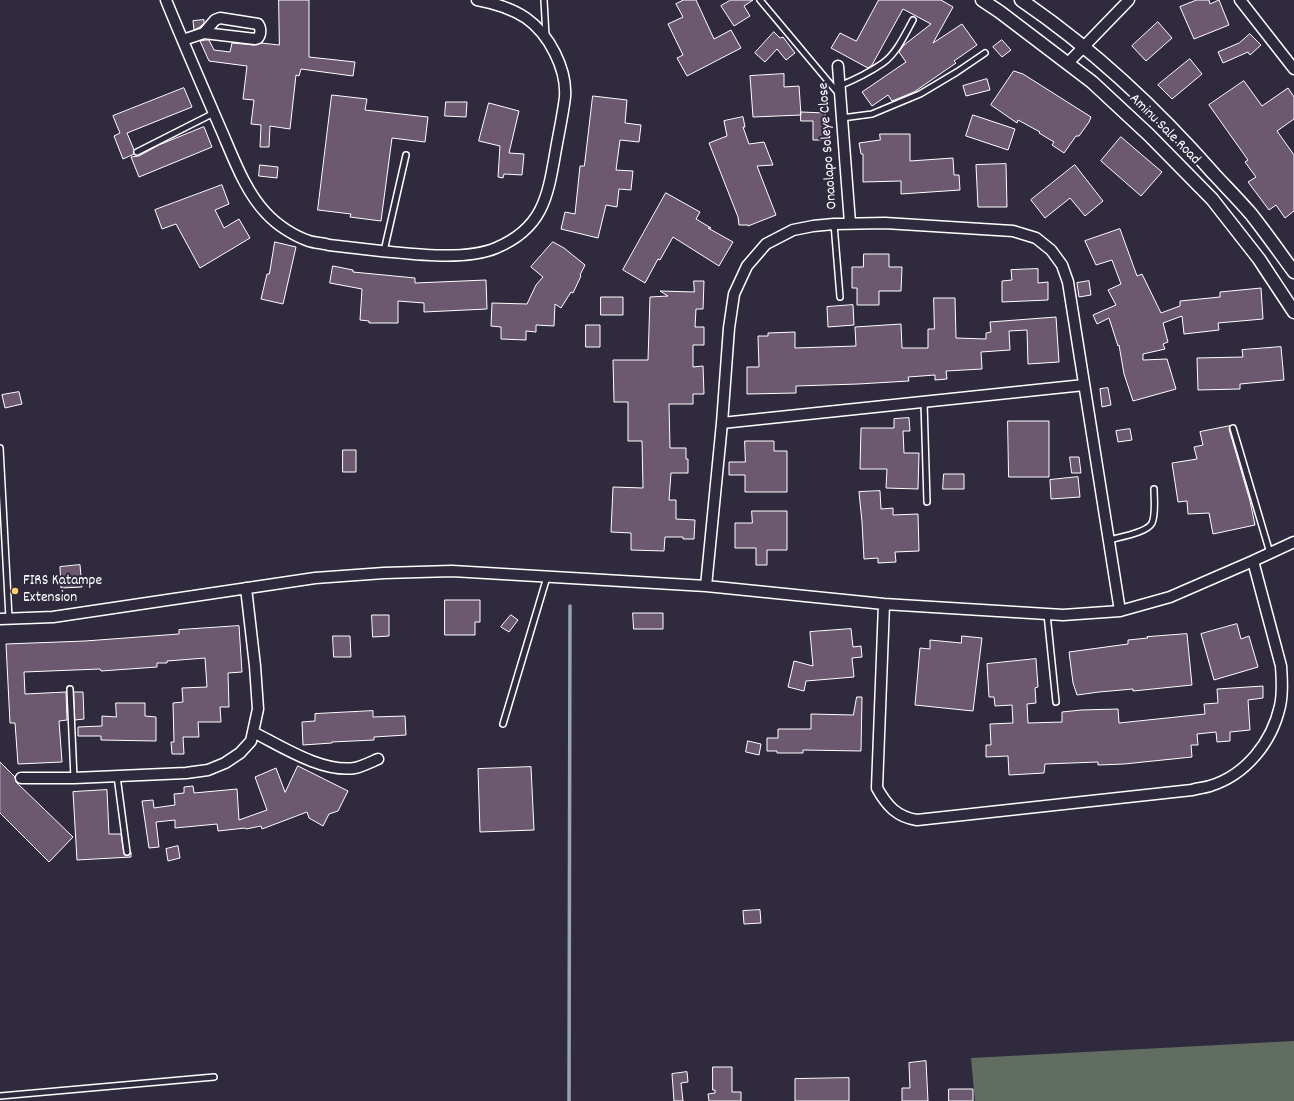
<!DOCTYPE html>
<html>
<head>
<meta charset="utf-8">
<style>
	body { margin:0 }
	canvas { display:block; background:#2f2a3d }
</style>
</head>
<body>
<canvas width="1294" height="1101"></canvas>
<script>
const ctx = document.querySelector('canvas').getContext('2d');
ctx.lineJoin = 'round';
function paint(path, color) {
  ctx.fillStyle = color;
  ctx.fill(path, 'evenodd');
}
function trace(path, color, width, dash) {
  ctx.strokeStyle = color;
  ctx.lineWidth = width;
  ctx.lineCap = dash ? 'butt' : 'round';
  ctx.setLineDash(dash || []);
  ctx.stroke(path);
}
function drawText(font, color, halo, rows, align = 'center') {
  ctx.font = font + ' Dekko,sans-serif';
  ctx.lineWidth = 4;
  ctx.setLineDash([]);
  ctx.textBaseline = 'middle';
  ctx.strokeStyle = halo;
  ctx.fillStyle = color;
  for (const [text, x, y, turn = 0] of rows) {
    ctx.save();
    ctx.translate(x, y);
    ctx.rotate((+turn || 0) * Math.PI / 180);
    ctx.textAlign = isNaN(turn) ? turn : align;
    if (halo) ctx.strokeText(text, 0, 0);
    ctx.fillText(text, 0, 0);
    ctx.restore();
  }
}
const green = new Path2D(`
	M1294 1041V1101H975L971 1058Z`);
const stream = new Path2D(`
	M569 1101 570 606`);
const building = new Path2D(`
	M279 0H309V57L355 62 353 76 301 69 299 76 296 75 290 129 270 126 269 147H260L261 125 251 124 254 100 243 99 247 66 209 61 200 41 205 40H209L214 50 230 52 232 43 254 45 261 43 279 45Z
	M684 0H696L714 39 731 30 741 48 687 76 677 58 683 55 668 24 683 17 676 4Z
	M731 0H753L744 6 750 16 734 26 721 6Z
	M879 0H941L953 7 933 43 962 24 977 45 954 61 956 63 914 92 892 101 888 95 872 106 862 92 906 62 899 52 904 45 931 24 903 9 872 65 868 68 831 48 840 33 856 41Z
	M1197 0H1209L1210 4 1219 0 1229 25 1194 39 1180 7Z
	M204 20V23L200 27 194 30 193 21Z
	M1158 22 1172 38 1146 61 1132 46Z
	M774 32 780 38 783 37 795 53 786 60 777 49 765 62 755 53Z
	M1250 34 1261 45 1250 55 1248 52 1223 63 1218 52 1239 43Z
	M1002 40 1011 50 1002 57 993 47Z
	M1190 59 1202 74 1172 99 1158 85Z
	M1014 71 1023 74 1091 117 1089 122 1079 136H1076L1064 153 1052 145 1054 142 1039 133 1040 132 1018 120 1017 123 991 105Z
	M784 74V87L799 86 801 115 753 117 750 76Z
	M987 79 990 90 966 96 963 86Z
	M1244 81 1262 106 1288 88 1294 97V119L1277 131 1294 155V211L1285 218 1276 205 1269 210 1248 182 1256 177 1245 162 1248 160 1209 105Z
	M184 88 192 107 127 133 134 150V154L123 159 114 136 120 133 113 116Z
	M332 95 367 99 365 110 428 117 425 142 392 138 381 221 350 217 351 214 318 210Z
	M593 96 627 100 625 123 641 125 639 142 620 140 616 170 633 171 631 190 619 189 617 207 606 205 598 238 561 229 565 212 575 214 580 166H584Z
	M446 102H467L466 117 445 116Z
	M489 103 519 111 509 153 524 154 522 175 504 174 503 178 498 177 500 146 479 141Z
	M801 112 825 113V140H813V121H801Z
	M973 115 1015 129 1008 150 966 136Z
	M743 117 745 127H743L749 144 764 142 773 165 757 166 776 215 748 226V225H739L738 217 709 143 727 136 724 121Z
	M204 127 212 147 139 177 131 157 139 156 159 145Z
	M880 134H910V161L953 158 954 175H959L960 190 901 194V181L863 182V154H861L859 143 880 140Z
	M1121 137 1162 172 1141 196 1101 161Z
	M1006 164 1007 207H978L976 165Z
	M260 165 278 167 277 178 259 176Z
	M1075 165 1103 201 1085 216 1070 198 1045 218 1031 200Z
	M222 185 229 204 215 210 224 228 239 219 250 238 200 268 176 224 162 229 155 210Z
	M666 193 700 212 696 219 711 228H708L733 242 719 266 673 237 660 260 658 259 645 283 623 270Z
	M1120 229 1137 276 1142 274 1161 313 1180 306V301L1220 297V292L1261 288 1263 319 1218 323 1219 330 1184 334 1182 316 1163 323 1168 342 1163 344 1165 349 1143 354V360L1167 359 1176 389 1133 401 1124 374 1119 345 1118 346 1109 318 1097 324 1093 315 1116 305 1108 290 1121 284 1112 260 1096 265 1085 241Z
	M275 242 296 247 283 304 261 299 267 274H269Z
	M553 242 564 248 585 265 580 275 581 276 573 293 571 292 561 308 555 304 554 326 536 325V332L526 331V340L501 339V327L491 326 492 303 527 304 536 285 543 277 531 267Z
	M864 254H889V267H902L901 291H879V305H857V288H852V267H863Z
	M333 266 353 270V272L415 278V283L486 280 487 309 424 312V303L398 301V323H369V321L360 320 362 289 330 283Z
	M1038 269V283L1048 282V300L1002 302V281L1012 280 1011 270Z
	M694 281H704L703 309H696L695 327H704V345H693V367L703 366 704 394H693V404H669L670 448H686V459H688V473H671L669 500H676V519L695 520 694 539H683V537H665L664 551 631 550V533L611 532 613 487 643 488 642 441H628V402H614L613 360H648L650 297 668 296 660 291 694 292Z
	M1089 281 1091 295 1079 297 1077 283Z
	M601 297H623V315H601Z
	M934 298H955L956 338 986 339V333L991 332 990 322 1056 317 1059 362 1028 364 1027 330 1009 331 1010 350 981 352 982 369 946 371 947 379 935 380V375L908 377 909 381 858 384 796 386V393L747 394V367H759L758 336H768V333L795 332V348L856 346 855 327 901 324 902 348H928V329H934Z
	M853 305 854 325 828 327 827 307Z
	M586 325H600V347H586Z
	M1281 347 1284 380 1240 384V389L1198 390 1197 358 1243 357 1242 350Z
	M1108 388 1111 405 1102 407 1100 389Z
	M19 392 22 404 5 408 2 395Z
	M909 418 910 431H903L904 453H919L918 489 886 488 887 469H860L861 428H894V419Z
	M1008 421H1049V477H1009Z
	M1230 426 1229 429 1250 501 1255 525 1213 534 1209 513 1188 514 1187 501 1178 502 1172 463 1197 459 1194 447 1203 445 1200 432Z
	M1130 429 1132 440 1118 442 1116 431Z
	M745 441H774V451H787V492H745V475H729V462H745Z
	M343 450H356V472H343Z
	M1070 457H1079L1081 473H1072Z
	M944 474H964V489H943Z
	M1078 477 1080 497 1051 499 1050 480Z
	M880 491 881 509 893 508V515L918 514 919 551 895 552 896 562 878 563V558L864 559 862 522 859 492Z
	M752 511H787V550H767V565H756V548H735V523H752Z
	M80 565 82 587 61 588 60 567Z
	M445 600H480V622H475V635H445Z
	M633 613H663V629H634Z
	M372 615H389V636L373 637Z
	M511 615 518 620 509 632 501 627Z
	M1237 624 1241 639 1249 636 1258 667 1214 680 1201 634Z
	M239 626 242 672 228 673 229 707H220L221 722H198L199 737H183L184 754H172L171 742H174L173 703 183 702 182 688 207 687 205 658 167 661V663H157V667L101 671 100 669 24 672 25 694 66 692 67 720 59 721 62 762 18 764 15 723H10L6 644 85 641 179 634V630Z
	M851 629 853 647 861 646 862 657 852 658 854 677 806 681 804 691 788 687 794 661 813 666 810 632Z
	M1187 634 1192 685 1133 691V689L1099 692 1077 695 1073 683 1069 652 1128 644V640L1148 638 1147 637Z
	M333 636H350L351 657H334Z
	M962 636 982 638 973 711 915 705 920 648 930 649V640L961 643Z
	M1036 659 1038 687 1035 688 1036 703 1027 704 1028 723 1062 722V712L1081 710 1118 709 1119 723 1205 714 1204 704 1218 703 1217 689 1263 686V698L1248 700 1250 730 1230 732V741L1217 742 1216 732 1197 734 1198 745H1191L1192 757 1124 764 1098 765V762L1045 764 1044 773 1009 775 1008 756 986 757V745H991L990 724 1013 723 1012 705 995 706 994 697H989L987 664Z
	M74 692H83L84 719 75 720Z
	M857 697H862L861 751 803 750V753H777V751H767V738H778V729H811V714L853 715Z
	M116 703H145V716L156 717V741L101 740V736H78V727L102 726V716L116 717Z
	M373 711V717L405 716 406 735 374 737V740L332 742V743L303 745 302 722 315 721V714Z
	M748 741 761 744 759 755 746 752Z
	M0 762 15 777 16 782 73 837 49 862 0 813Z
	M298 766 348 791 338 811 329 814 323 826 309 818 307 812 262 829 261 826 246 829 245 828 218 831 217 824 175 828V820L156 822 159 847 149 848 142 801 153 800 154 808 175 805 174 794 184 793V787L193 786 194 793 237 789 239 820 267 810 255 777 276 768 285 792Z
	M531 767 534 830 480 832 478 769Z
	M107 790 109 834H121L124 854 128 856 131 852V857L77 860 73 792Z
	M178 846 180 858 168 861 166 849Z
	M760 910 761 923 744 924 743 911Z
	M926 1061 928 1101H902V1088H910L909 1063Z
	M713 1067H732V1092H741V1101H709L708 1094 715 1093V1090H713Z
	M687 1072 688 1082 681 1083 683 1101H674L672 1074Z
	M849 1078V1101H795V1079Z
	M949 1089H973V1101H949Z`);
const service = new Path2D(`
	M544 0 546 36
	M760 0 838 93
	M839 86C854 80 870 72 883 63 897 53 905 34 913 20
	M842 118 872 114 920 94 957 72 985 53
	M137 152 214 113
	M834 224 840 297
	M384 251 406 155
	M924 402 927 502
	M1233 428 1270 553
	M0 448 9 618
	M1109 540C1119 537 1147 533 1152 523 1156 514 1154 499 1154 489
	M1047 614 1056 702
	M70 689 74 778
	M503 724 547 577
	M117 776 127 852
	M0 1096 214 1077`);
const minor = new Path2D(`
	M166 0C183 42 201 83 219 125 232 154 244 190 266 213 277 225 294 236 309 241 315 243 323 243 329 245 346 247 363 249 381 251 414 254 465 261 496 248 544 228 548 195 556 149 559 132 563 114 565 97 567 69 549 34 526 18 511 8 494 3 477 0
	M1240 0 1294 69
	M183 40 204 33 255 39 258 38C261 34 261 28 258 24L220 18 215 20 204 33
	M1068 63 1129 0
	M838 66 850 223
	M722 423 1084 385
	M706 586 722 423 729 328 734 294 747 266 766 244 793 230 813 226 834 224 885 223 1013 231 1036 238 1051 250 1062 265 1068 282 1120 611
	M884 604 877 788C887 806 897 817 917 820L1192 790C1198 788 1204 788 1210 786 1246 775 1272 742 1280 706 1283 693 1282 679 1281 666L1253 561
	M0 619 53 617 315 578 384 573 452 571 706 586 884 604 1063 615 1120 611 1170 597 1253 561 1294 542
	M253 732C281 746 322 773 355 768 363 766 371 762 378 759
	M21 778H74L186 773 208 770 225 763 240 753 251 741 258 709 255 666 246 588`);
const tertiary = new Path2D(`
	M982 0 1000 12 1092 82 1149 135 1212 199 1259 259 1294 312
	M1021 0C1093 49 1157 109 1214 174 1226 187 1239 200 1251 214 1266 233 1280 253 1294 272`);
const markers = [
	[15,591,4,"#ffd166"]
];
const streetNames = [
	["Aminu Sale Road",1164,130,45],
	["Onaolapo Soleye Close",829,146,-94]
];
const poiNames = [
	["FIRS Katampe",23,582],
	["Extension",23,599]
];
paint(green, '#626d61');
trace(stream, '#96a4af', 3.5);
paint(building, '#6c586f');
trace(building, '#fff', 1);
trace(service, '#fff', 8);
trace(minor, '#fff', 13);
trace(tertiary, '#fff', 15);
trace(service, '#2f2a3d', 5);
trace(minor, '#2f2a3d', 10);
trace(tertiary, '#2f2a3d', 12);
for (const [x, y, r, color] of markers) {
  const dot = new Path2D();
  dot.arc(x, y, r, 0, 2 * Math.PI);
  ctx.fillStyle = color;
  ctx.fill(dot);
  trace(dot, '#2f2a3d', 1.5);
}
drawText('15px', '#fff', '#2f2a3d', streetNames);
drawText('15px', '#fff', '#2f2a3d', poiNames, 'left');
</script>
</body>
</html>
